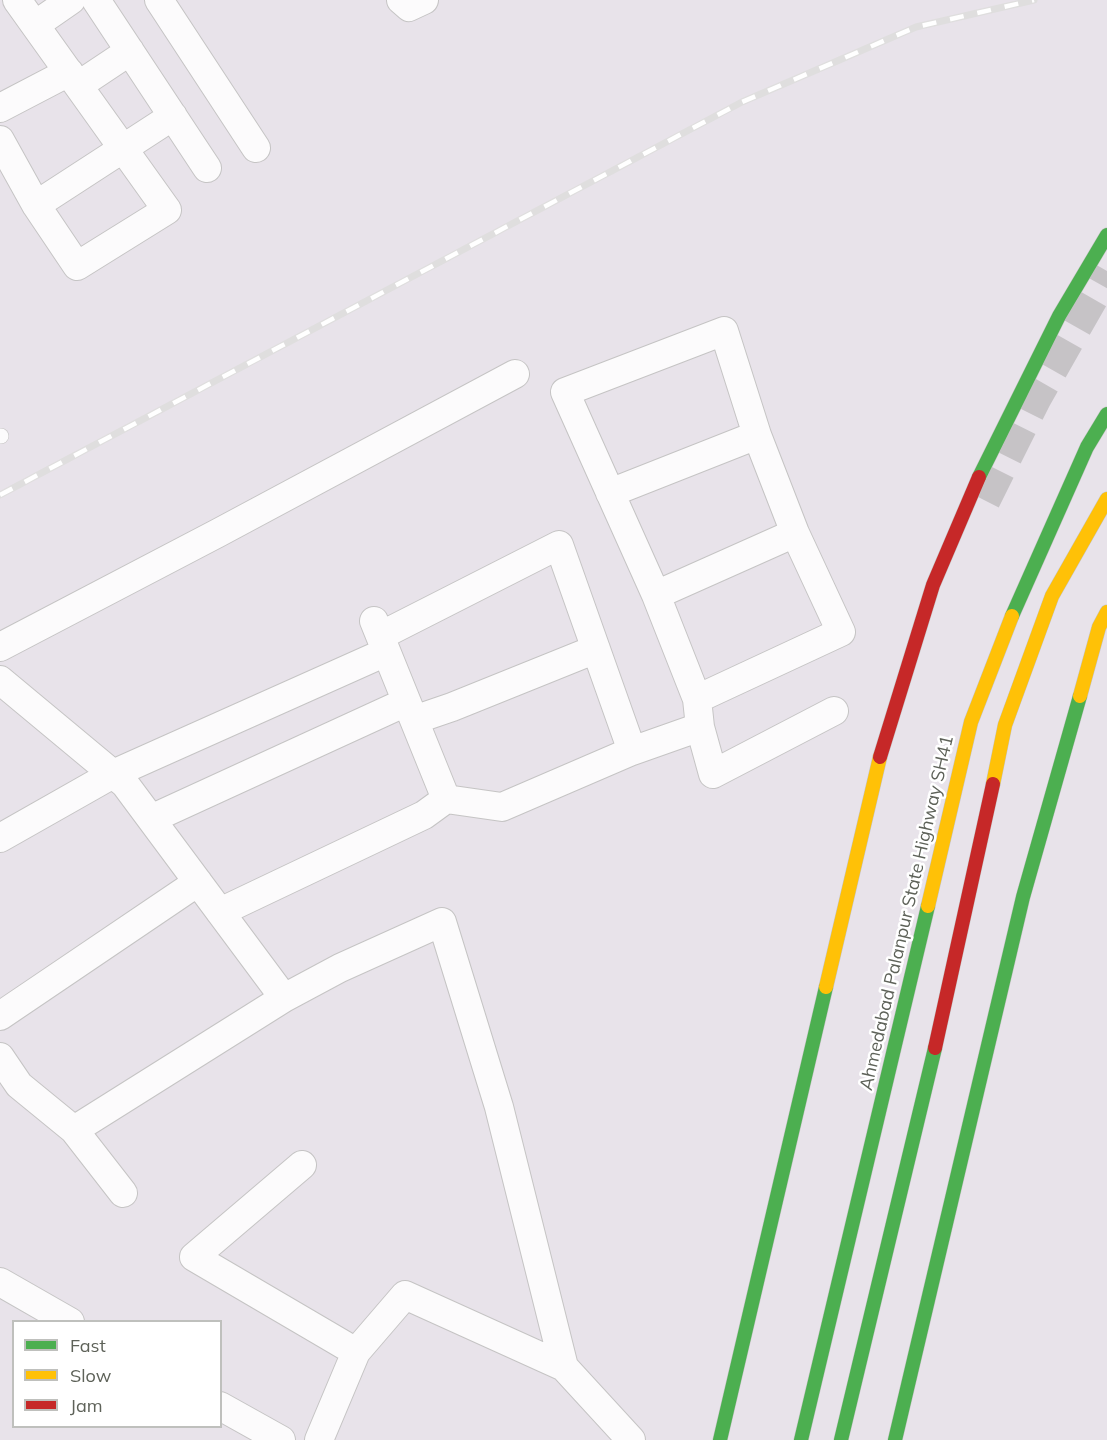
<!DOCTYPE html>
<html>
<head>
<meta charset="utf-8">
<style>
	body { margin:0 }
	#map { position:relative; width:1107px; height:1440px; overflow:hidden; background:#e8e3ea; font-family:Mulish,sans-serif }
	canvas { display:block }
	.legend { position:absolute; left:12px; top:1320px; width:210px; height:108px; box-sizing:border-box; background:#fff; border:2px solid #bfc0bd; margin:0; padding:8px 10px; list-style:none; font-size:18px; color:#5e6259 }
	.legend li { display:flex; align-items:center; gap:12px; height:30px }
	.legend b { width:30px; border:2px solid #bfc0bd }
</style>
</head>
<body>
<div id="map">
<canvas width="1107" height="1440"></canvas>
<ul class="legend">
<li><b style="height:8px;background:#4caf50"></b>Fast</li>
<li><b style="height:8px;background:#ffc107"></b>Slow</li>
<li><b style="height:8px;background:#c62828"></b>Jam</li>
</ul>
</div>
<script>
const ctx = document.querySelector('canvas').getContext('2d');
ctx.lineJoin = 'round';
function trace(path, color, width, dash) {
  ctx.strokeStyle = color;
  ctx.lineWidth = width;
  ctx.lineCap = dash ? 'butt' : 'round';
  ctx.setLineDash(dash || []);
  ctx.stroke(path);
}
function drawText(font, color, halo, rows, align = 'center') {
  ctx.font = font + ' Mulish,sans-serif';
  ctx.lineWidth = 5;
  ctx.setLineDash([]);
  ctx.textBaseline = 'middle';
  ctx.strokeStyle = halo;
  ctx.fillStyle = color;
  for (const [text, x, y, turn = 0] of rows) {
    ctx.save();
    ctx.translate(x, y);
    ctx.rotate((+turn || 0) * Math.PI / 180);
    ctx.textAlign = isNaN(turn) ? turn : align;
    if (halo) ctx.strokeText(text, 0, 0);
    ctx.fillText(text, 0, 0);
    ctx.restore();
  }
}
const secondaryTunnel = new Path2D(`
	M984 500 1035 398 1107 271`);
const lane = new Path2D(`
	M0 436H1`);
const street = new Path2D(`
	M96 0 207 168
	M159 0 256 148
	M401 0 409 7 424 0
	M35 25 71 0
	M79 85 130 51
	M0 108 69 72
	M0 140 36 205 77 266 167 210 17 0
	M36 205 173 116
	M610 493 757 435 795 533
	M656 595 795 533 841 632 697 699
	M380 636 559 545 632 751
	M0 647 218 533 515 374
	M0 680 125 784 284 998 340 968 442 922 499 1107 564 1367 631 1440
	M414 720 452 707 596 649
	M700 727 697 699 656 595 565 392 724 331 757 435
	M446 799 502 807 632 751 700 727 713 774 834 711
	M151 819 406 702
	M0 838 113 774 386 652
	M220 912 424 815 446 799 374 621
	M0 1016 198 882
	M0 1057 19 1085 74 1130 123 1193
	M74 1130 284 998
	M302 1165 194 1257 356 1352 405 1295 564 1367
	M0 1282 70 1322
	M220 1406 281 1440
	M319 1440 356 1352`);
const fast = new Path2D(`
	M979 477 1059 316 1107 235
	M1012 616 1087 447 1107 414
	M720 1440 826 987
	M801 1440 928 906
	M841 1440 935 1048
	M895 1440 1023 897 1080 696`);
const slow = new Path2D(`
	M1080 696 1099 627 1107 612
	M993 784 1005 725 1052 596 1107 499
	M928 906 971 722 1012 616
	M826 987 880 757`);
const jam = new Path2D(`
	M880 757 933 585 979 477
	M935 1048 993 784`);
const rail = new Path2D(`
	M0 495 742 102 916 27 1034 0`);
const streetNames = [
	["Ahmedabad Palanpur State Highway SH41",907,913,-77]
];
trace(secondaryTunnel, '#c6c3c6', 33, [33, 16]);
trace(lane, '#c5c4c4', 16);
trace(street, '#c5c4c4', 30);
trace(fast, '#c4c4c4', 15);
trace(slow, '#c4c4c4', 15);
trace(jam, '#c4c4c4', 15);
trace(lane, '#fcfbfc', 15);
trace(street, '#fcfbfc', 28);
trace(fast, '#4caf50', 14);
trace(slow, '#ffc107', 14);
trace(jam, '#c62828', 14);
trace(rail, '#dfdede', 7);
trace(rail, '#fff', 4.5, [14]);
drawText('18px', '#5e6259', '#fff', streetNames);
</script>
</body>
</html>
